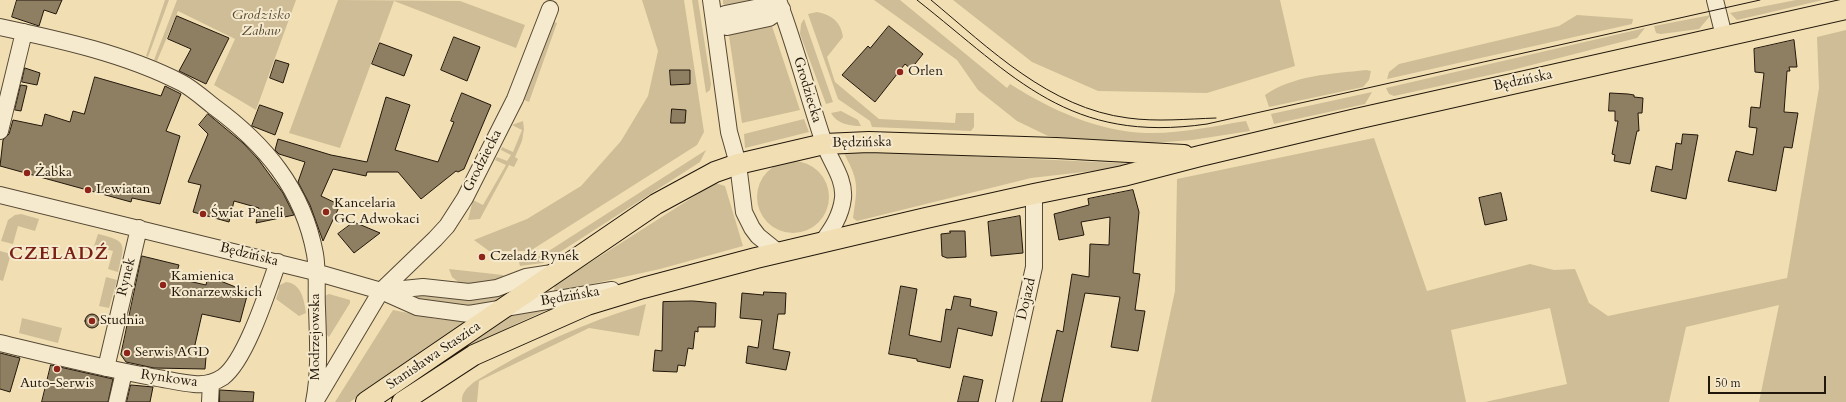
<!DOCTYPE html>
<html>
<head>
<meta charset="utf-8">
<style>
	body { margin:0 }
	#map { position:relative; width:1846px; height:402px; overflow:hidden; background:#f1dfb3; font-family:Cardo,serif }
	canvas { display:block }
	.scale { position:absolute; left:1708px; top:376px; width:118px; height:18px; box-sizing:border-box; border:2px solid #22170b; border-top:0; padding-left:5px; font-size:12px; line-height:14px; white-space:nowrap; color:#22170b; -webkit-text-stroke:3px #f6eace; paint-order:stroke }
</style>
</head>
<body>
<div id="map">
<canvas width="1846" height="402"></canvas>
<div class="scale">50 m</div>
</div>
<script>
const ctx = document.querySelector('canvas').getContext('2d');
ctx.lineJoin = 'round';
function paint(path, color) {
  ctx.fillStyle = color;
  ctx.fill(path, 'evenodd');
}
function trace(path, color, width, dash) {
  ctx.strokeStyle = color;
  ctx.lineWidth = width;
  ctx.lineCap = dash ? 'butt' : 'round';
  ctx.setLineDash(dash || []);
  ctx.stroke(path);
}
function drawText(font, color, halo, rows, align = 'center') {
  ctx.font = font + ' Cardo,serif';
  ctx.lineWidth = 4;
  ctx.setLineDash([]);
  ctx.textBaseline = 'middle';
  ctx.strokeStyle = halo;
  ctx.fillStyle = color;
  for (const [text, x, y, turn = 0] of rows) {
    ctx.save();
    ctx.translate(x, y);
    ctx.rotate((+turn || 0) * Math.PI / 180);
    ctx.textAlign = isNaN(turn) ? turn : align;
    if (halo) ctx.strokeText(text, 0, 0);
    ctx.fillText(text, 0, 0);
    ctx.restore();
  }
}
const green = new Path2D(`
	M165 0H169L148 57 146 56Z
	M177 0H296L256 110 214 85 235 39 178 11 157 61 154 60Z
	M338 0 460 1 525 25 516 48 394 1 340 148 289 133Z
	M642 0H684L704 132 697 145 530 251H489L474 240 527 219 581 186 621 141 648 96 658 51Z
	M692 0H698L711 84 710 90 706 93Z
	M723 0H757L728 6 723 4Z
	M874 0H900L1007 88 1010 84C1051 110 1097 131 1146 133 1180 134 1213 126 1246 121L1250 131 1192 140 1127 145 1048 136 1017 121 978 90 957 60Z
	M953 0H1280L1295 66 1207 93 1098 91 1032 62Z
	M1796 0H1823L1737 20 1730 13Z
	M817 12C832 15 841 22 843 37L827 57 835 82 879 119 955 123 956 113H974V127L971 131 872 127 870 121 838 99 808 14Z
	M1577 15 1633 19 1632 24 1387 79 1389 72 1399 64 1559 26Z
	M1711 15 1699 29 1661 34 1656 33 1654 26Z
	M804 19 833 102 826 104 800 34 801 24Z
	M551 21 557 23 529 102 522 99Z
	M769 25 772 26 800 110 742 123 729 36 731 34Z
	M1645 28 1637 38 1512 70 1394 96 1389 94 1386 88Z
	M1846 30V402H1759L1779 305 1686 327 1669 402H1485L1567 384 1550 308 1451 330 1466 402H1151L1175 291 1177 179 1374 138 1427 291 1530 264 1554 270 1575 269 1589 303 1608 316 1787 278 1819 88 1817 37Z
	M1366 70 1371 71 1369 80 1363 87 1269 107 1265 95C1294 75 1331 74 1366 70Z
	M1372 92 1365 104 1274 124 1271 114Z
	M841 111 858 120 861 126C850 126 837 124 831 113Z
	M804 119 809 132 745 148 744 134Z
	M523 121 524 129 522 141 515 157 518 159 514 167 509 165 480 219 468 220 473 200 483 205 506 165 495 160 497 157 507 161 511 155 501 150 502 147 513 152 522 130 512 125Z
	M706 150 700 162 543 263 520 266 519 262H527L544 254Z
	M842 150 1139 164 1127 167 1031 178 857 221 853 218C858 185 859 180 842 150Z
	M757 197a36 36 0 1 1 72 0a36 36 0 1 1-72 0Z
	M715 183 725 186 743 246 660 269 555 292 554 291 555 285Z
	M21 214 39 219 35 231 18 226 13 244 1 241 8 220 15 215Z
	M98 234C128 241 125 244 118 272L108 269 113 251 94 246Z
	M0 251 11 254 3 281 0 280Z
	M449 269 503 275 506 280 465 287 452 277Z
	M106 277 117 280 109 308 99 306Z
	M286 282C302 284 304 300 306 313L299 316 276 299 279 290 278 286Z
	M509 292C493 320 442 305 417 299L418 296 422 294Z
	M329 294 350 300V303L329 337 326 334 325 330 324 296Z
	M575 297 516 324 456 356 406 387 513 312Z
	M646 304 639 336 589 328 479 381 477 402H462C461 393 467 388 474 382 528 348 585 322 646 304Z
	M393 310 437 319 470 321 350 402H335Z
	M22 318 62 328 58 343 19 333Z`);
const building = new Path2D(`
	M17 0H62L56 14 44 10 39 26 12 17Z
	M177 16 229 38 206 84 179 71 191 49 168 39Z
	M889 26 923 54 911 69 905 64 875 102 842 75 868 46 870 48Z
	M454 37 480 47 467 81 441 70Z
	M1794 40 1797 67H1789L1790 71H1787L1784 112 1798 113 1792 148 1784 147 1776 191 1728 181 1736 151 1753 155 1757 128 1749 127 1751 107 1760 108 1764 73 1755 72 1754 49Z
	M380 43 412 55 404 76 372 64Z
	M276 60 289 64 283 83 270 78Z
	M25 68 40 73 37 85 22 82Z
	M670 70H690V84L671 85Z
	M95 77 161 96 165 86 181 94 166 131 180 136 160 204 132 198 131 202 0 166 3 140 9 134 13 120 42 126 45 114 70 122 73 111 84 114Z
	M21 85 27 86 21 111 15 110Z
	M462 93 491 105 464 169 458 172 456 171 421 199 398 172H367L366 176 333 169 321 196 340 205 323 241 310 205 298 182 305 162 279 154 275 150 278 139 331 155 367 162 386 97 410 105 395 150 438 162 454 122 451 121Z
	M1610 93 1628 94 1634 95V97L1643 98 1642 113H1638L1639 131H1637L1630 164 1614 161 1615 155 1612 154 1618 121H1615V111H1609Z
	M260 105 283 113 275 135 252 126Z
	M672 109 686 110 685 123H671Z
	M208 114 243 143 258 159 283 193 294 215 256 223 259 208 234 201 229 222 193 212 201 185 188 182 208 134 199 125Z
	M1683 134 1698 135 1686 199 1651 191 1656 166 1672 170 1676 143 1681 144Z
	M1133 190 1139 212 1133 273 1140 274 1135 310 1145 311 1138 351 1111 347 1120 297 1085 293 1062 402H1041L1057 330 1063 332 1072 274 1089 277 1090 244 1109 245 1110 217 1081 222 1084 235 1059 240 1054 214 1089 205 1088 199Z
	M1501 193 1507 220 1485 225 1479 198Z
	M1020 216 1023 253 991 256 988 222Z
	M354 222 380 233 354 253 338 234Z
	M950 231H965L966 257 947 258 942 256 941 234 950 233Z
	M142 256 179 265 175 278 206 285 208 276 248 292 240 322 202 314 194 349 201 350V357H206L205 369 154 368 126 362 121 355Z
	M901 286 917 289 909 335 941 342 946 309 951 310 954 296 971 299 970 306 997 312 992 336 958 328 950 368 917 361V359L889 354Z
	M764 292 786 293 785 314H778L773 349 790 352 786 370 746 363 748 346 758 348 762 320 740 318 742 293 763 295Z
	M693 301 716 303 715 327H698V332L695 331 693 349 688 348 685 366 678 365 677 372 653 371 655 350 662 351 663 302Z
	M85 321a7 7 0 1 1 14 0a7 7 0 1 1-14 0Z
	M0 353 20 358 10 392 0 389Z
	M51 365 113 379 108 402H42Z
	M964 376 983 380 978 402H958Z
	M131 385 153 387 150 402H127Z
	M220 390 254 392 253 402H220Z`);
const minor = new Path2D(`
	M711 0 729 132 738 164 744 212 752 228 758 236 779 253
	M778 0C796 47 808 96 824 143 830 161 845 178 843 198 841 216 832 229 821 244
	M1715 0 1724 36
	M714 21 727 27 769 18 782 9
	M714 21 725 14 765 6 782 9
	M0 27C61 40 126 54 182 83 193 89 203 98 213 106 265 144 303 189 315 254 318 271 316 291 317 308 318 339 320 372 314 402
	M0 131 24 32
	M0 195 315 272 381 291 417 307 469 314 612 290
	M383 291 423 287 469 292 497 288 526 277 552 273
	M0 343C50 355 101 368 152 377 166 379 180 383 194 384 204 385 214 383 223 377 246 360 268 290 278 262
	M106 368 139 228
	M316 400 381 291 435 239 447 226 465 198 515 99 550 9
	M117 402 124 372
	M210 402 211 383
	M1004 402 1034 267V194`);
const major = new Path2D(`
	M366 402 656 204 715 172 738 164 824 144 869 142 1056 148 1184 155
	M402 402 474 355 587 305 643 288 756 258 926 218 1034 194 1123 176 1200 156 1356 119 1846 9`);
const tram = new Path2D(`
	M917 0C1016 78 1069 144 1207 124L1760 0
	M931 0C990 49 1049 108 1128 118 1157 122 1187 119 1216 118`);
const markers = [
	[900,72,4,"#8f2418"],
	[27,173,4,"#8f2418"],
	[88,190,4,"#8f2418"],
	[326,212,4,"#8f2418"],
	[203,214,4,"#8f2418"],
	[482,257,4,"#8f2418"],
	[163,285,4,"#8f2418"],
	[92,321,4,"#8f2418"],
	[127,353,4,"#8f2418"],
	[57,369,4,"#8f2418"]
];
const parkNames = [
	["Grodzisko",261,16],
	["Zabaw",261,32]
];
const poiNames = [
	["Orlen",908,72],
	["Żabka",35,173],
	["Lewiatan",96,190],
	["Kancelaria",334,204],
	["GC Adwokaci",334,220],
	["Świat Paneli",211,214],
	["Czeladź Rynek",490,257],
	["Kamienica",171,277],
	["Konarzewskich",171,293],
	["Studnia",100,321],
	["Serwis AGD",135,353],
	["Auto-Serwis",57,384,"center"]
];
const streetNames = [
	["Będzińska",1523,81,-12],
	["Grodziecka",807,90,73],
	["Będzińska",862,143,-1],
	["Grodziecka",483,161,-63],
	["Będzińska",249,255,14],
	["Rynek",127,277,-76],
	["Będzińska",570,297,-10],
	["Dojazd",1027,299,-77],
	["Modrzejowska",316,337,-90],
	["Stanisława Staszica",434,356,-34],
	["Rynkowa",169,379,8]
];
const districtNames = [
	["CZELADŹ",59,255]
];
paint(green, '#cebd96');
paint(building, '#8e7f62');
trace(building, '#22170b', 1);
trace(minor, '#564935', 18);
trace(major, '#22170b', 22);
trace(minor, '#f6eace', 16);
trace(major, '#f1dfb3', 20);
trace(tram, '#22170b', 1);
for (const [x, y, r, color] of markers) {
  const dot = new Path2D();
  dot.arc(x, y, r, 0, 2 * Math.PI);
  ctx.fillStyle = color;
  ctx.fill(dot);
  trace(dot, '#f6eace', 1.5);
}
drawText('italic 14px', '#564935', '#f6eace', parkNames);
drawText('14px', '#22170b', '#f6eace', poiNames, 'left');
drawText('14px', '#22170b', '#f6eace', streetNames);
ctx.letterSpacing = '1px';
drawText('bold 18px', '#7a1f14', '#f6eace', districtNames);
ctx.letterSpacing = '0px';
</script>
</body>
</html>
